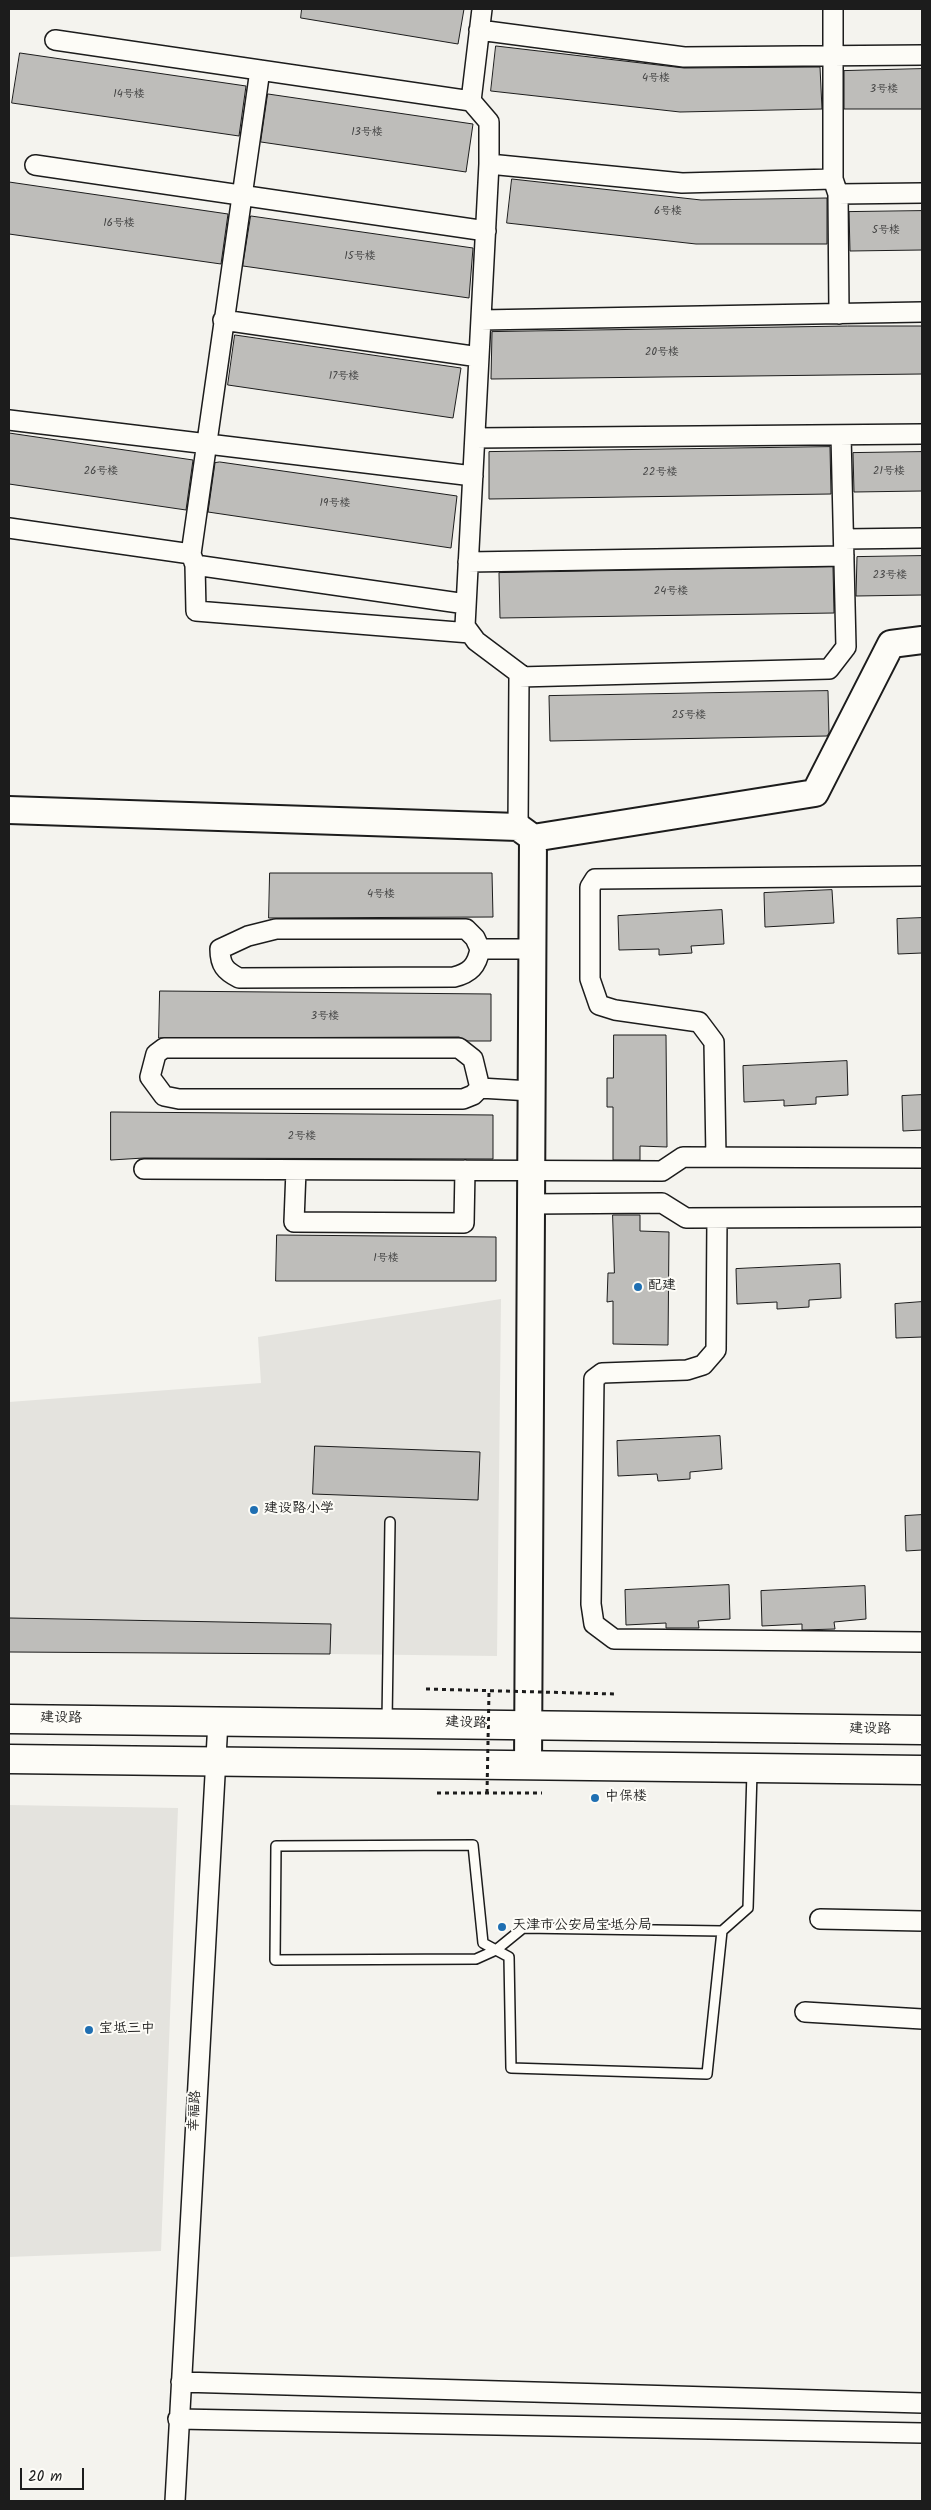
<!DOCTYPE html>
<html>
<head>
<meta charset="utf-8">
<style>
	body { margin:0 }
	#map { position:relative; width:931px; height:2510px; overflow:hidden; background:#f4f3ee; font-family:Kalam,sans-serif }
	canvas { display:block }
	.frame { position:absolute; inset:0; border:10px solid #1c1c1c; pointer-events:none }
	.scale { position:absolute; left:20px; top:2468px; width:64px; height:22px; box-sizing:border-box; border:2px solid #1c1c1c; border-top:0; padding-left:6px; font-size:15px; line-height:18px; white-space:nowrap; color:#1c1c1c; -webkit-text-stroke:4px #fdfcf7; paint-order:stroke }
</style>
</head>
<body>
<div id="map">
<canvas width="931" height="2510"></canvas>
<div class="frame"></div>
<div class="scale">20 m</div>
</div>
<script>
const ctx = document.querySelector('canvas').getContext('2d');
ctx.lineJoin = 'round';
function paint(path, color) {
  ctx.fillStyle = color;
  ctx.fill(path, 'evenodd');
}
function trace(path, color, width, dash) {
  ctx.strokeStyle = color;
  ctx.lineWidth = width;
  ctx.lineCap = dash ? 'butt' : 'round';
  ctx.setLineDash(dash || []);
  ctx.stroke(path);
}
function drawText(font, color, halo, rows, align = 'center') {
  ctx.font = font + ' Kalam,"LXGW WenKai TC",sans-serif';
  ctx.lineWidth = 4;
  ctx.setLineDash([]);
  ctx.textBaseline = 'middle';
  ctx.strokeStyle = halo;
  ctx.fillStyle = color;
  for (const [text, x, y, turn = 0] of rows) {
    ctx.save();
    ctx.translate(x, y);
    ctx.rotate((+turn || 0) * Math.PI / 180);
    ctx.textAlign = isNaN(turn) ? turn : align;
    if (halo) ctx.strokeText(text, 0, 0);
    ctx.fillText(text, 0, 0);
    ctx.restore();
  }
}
const built = new Path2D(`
	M501 1299 497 1656 330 1654 331 1624 9 1618V1402L261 1383 258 1337Z
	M9 1805 178 1808 161 2251 9 2257Z`);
const building = new Path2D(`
	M302 9H464L458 44 301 18Z
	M496 46 684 68 820 67 822 109 680 112 491 91Z
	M20 53 246 86 239 136 12 103Z
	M922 69V109H844V71Z
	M268 94 473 124 466 172 261 142Z
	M512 179 701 200 827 198V244H696L507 223Z
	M9 182 228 214 221 264 9 234Z
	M922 211V250L850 251 849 212Z
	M251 216 473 248 469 298 243 266Z
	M848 326H922V374L491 379 492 332Z
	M235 335 461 368 453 418 228 385Z
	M9 433 193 460 186 510 9 484Z
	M830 447 831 494 489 499V452Z
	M922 452V491L854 492 853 453Z
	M220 462 457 496 451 548 208 512 215 463Z
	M922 556V595L856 596 857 557Z
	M833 567 834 613 500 618 499 573Z
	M828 691 829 733 827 736 550 741 549 696Z
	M270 873H492L493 917 269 918Z
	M832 890 834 923 765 927 764 893Z
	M722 910 724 944 691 946 692 953 659 955V949L619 950 618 916Z
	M922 918V953L898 954 897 919Z
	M160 991 491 994V1041H468L459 1037 159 1038Z
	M614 1035H666L667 1147 640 1146V1160H613V1107H607V1078H613Z
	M847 1061 848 1095 816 1097V1104L784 1106V1100L744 1102 743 1066Z
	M922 1095V1130L903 1131 902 1096Z
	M111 1112 493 1115V1159L144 1158 111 1160Z
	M613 1215H640V1231L669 1232 668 1345 613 1344V1301L607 1302 608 1273H614Z
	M277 1235 496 1237V1281H276Z
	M840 1264 841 1298 809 1300V1307L777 1309V1302L737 1304 736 1269Z
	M922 1302V1337L896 1338 895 1304Z
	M720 1436 722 1469 690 1472V1479L658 1481 657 1474 618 1476 617 1441Z
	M315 1446 480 1452 478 1500 313 1494Z
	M922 1515V1550L906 1551 905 1516Z
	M729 1585 730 1619 698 1621 699 1628H666V1623L626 1625 625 1590Z
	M865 1586 866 1619 834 1622 835 1629 802 1630V1624L762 1626 761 1591Z
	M9 1618 331 1624 330 1654 9 1652Z`);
const path = new Path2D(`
	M437 1793H542`);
const lane = new Path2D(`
	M387 1721 390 1522
	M722 1931 523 1928 496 1950 476 1959 275 1960 276 1846 473 1845 483 1943 509 1957 511 2068 707 2074 722 1931 748 1908 752 1772`);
const street = new Path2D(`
	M833 9V179L838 194 839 314
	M479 30 684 57 922 55
	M55 40 471 101 489 122V164L465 626 476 641 524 677
	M260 70 191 554 195 565 196 611 470 633
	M471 101 482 9
	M489 164 682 183 833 179
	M35 165 486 231
	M838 194 922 193
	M223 320 479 357
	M481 320 922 312
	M9 420 473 476
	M475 438 922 434
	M9 528 191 554
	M844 539 922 538
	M468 562 844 556
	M195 565 466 604
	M518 827 519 677 829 669 846 647 841 435
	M480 949C477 966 470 973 454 977L239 978C225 971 220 965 220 949L248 936 276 929H466L475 938 480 949H532
	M480 1088 473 1095 463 1099H179L164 1096 150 1077 156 1054 164 1048H459L473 1059 480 1088 531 1091
	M716 1157 714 1042 699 1022 615 1010 599 1005 590 979V887L595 879 922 876
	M144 1169 662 1171 683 1157 922 1158
	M296 1170 294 1222 464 1223 465 1170
	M530 1204 662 1203 686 1218 922 1217
	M717 1218 716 1350 703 1365 687 1370 602 1373 594 1379 591 1604 594 1624 614 1639 922 1642
	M820 1919 922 1921
	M805 2012 922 2019
	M181 2382 922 2403
	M178 2419 922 2433
	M175 2501 218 1721`);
const secondary = new Path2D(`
	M9 810 518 827 533 838 815 793 891 644 922 640
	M528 1764 533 838`);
const primary = new Path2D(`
	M9 1719 922 1730
	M9 1759 922 1770`);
const pathBridge = new Path2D(`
	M426 1689 616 1694
	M487 1793 489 1691`);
const markers = [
	[638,1287,5,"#1f6fb2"],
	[254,1510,5,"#1f6fb2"],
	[595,1798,5,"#1f6fb2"],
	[502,1927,5,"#1f6fb2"],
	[89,2030,5,"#1f6fb2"]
];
const numberNames = [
	["4号楼",656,79],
	["3号楼",884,90],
	["14号楼",129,95],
	["13号楼",367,133],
	["6号楼",668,212],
	["16号楼",119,224],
	["5号楼",886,231],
	["15号楼",360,257],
	["20号楼",662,353],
	["17号楼",344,377],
	["26号楼",101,472],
	["21号楼",889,472],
	["22号楼",660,473],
	["19号楼",335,504],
	["23号楼",890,576],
	["24号楼",671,592],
	["25号楼",689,716],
	["4号楼",381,895],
	["3号楼",325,1017],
	["2号楼",302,1137],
	["1号楼",386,1259]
];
const poiNames = [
	["配建",648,1287],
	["建设路小学",264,1510],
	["中保楼",605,1798],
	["天津市公安局宝坻分局",512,1927],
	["宝坻三中",99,2030]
];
const streetNames = [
	["建设路",61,1719,1],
	["建设路",466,1724,2],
	["建设路",870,1730,1],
	["幸福路",196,2111,-87]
];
paint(built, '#e4e3de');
paint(building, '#bebdba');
trace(building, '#1c1c1c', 1);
trace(lane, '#1c1c1c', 12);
trace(street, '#1c1c1c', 22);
trace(secondary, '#1c1c1c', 30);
trace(primary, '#1c1c1c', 31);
trace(path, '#1c1c1c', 3, [4, 4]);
trace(lane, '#fdfcf7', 9);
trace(street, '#fdfcf7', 19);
trace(secondary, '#fdfcf7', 26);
trace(primary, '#fdfcf7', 28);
trace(pathBridge, '#1c1c1c', 3, [4, 4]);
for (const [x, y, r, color] of markers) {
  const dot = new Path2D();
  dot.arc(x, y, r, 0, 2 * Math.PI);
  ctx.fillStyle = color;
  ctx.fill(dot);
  trace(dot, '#fdfcf7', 2);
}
drawText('11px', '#444', null, numberNames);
drawText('14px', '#1c1c1c', '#fdfcf7', poiNames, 'left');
drawText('14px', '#1c1c1c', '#fdfcf7', streetNames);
</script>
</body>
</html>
